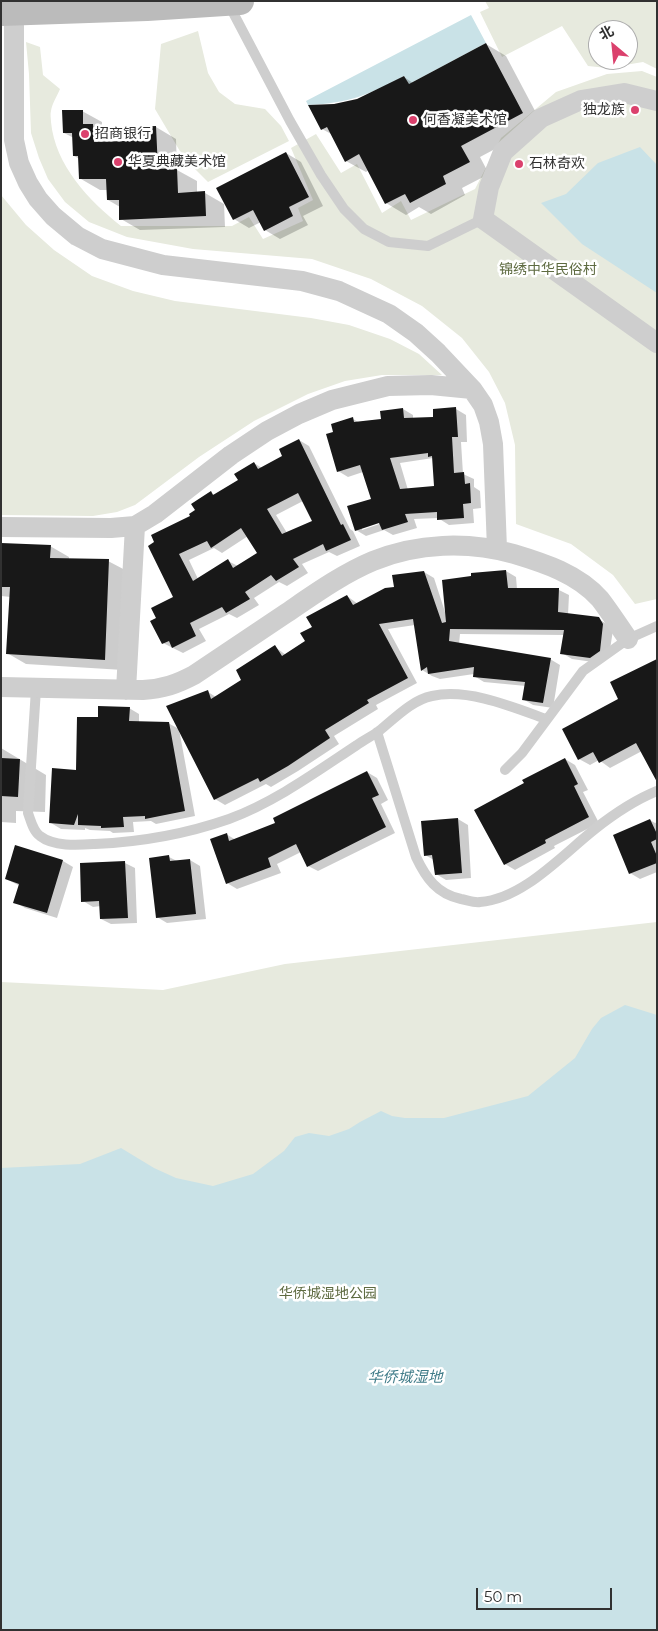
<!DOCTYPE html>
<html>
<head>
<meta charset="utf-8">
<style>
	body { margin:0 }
	#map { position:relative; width:658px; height:1631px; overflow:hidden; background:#fff; font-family:Montserrat,"Noto Sans SC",sans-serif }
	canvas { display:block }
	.frame { position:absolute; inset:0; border:2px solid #313131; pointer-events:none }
	.north { position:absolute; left:588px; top:20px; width:50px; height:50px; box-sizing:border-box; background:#fff; border:1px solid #adadad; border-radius:50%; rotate:332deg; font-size:14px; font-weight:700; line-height:20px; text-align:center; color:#313131 }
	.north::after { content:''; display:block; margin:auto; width:18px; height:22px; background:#db416d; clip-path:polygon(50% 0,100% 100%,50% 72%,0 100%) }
	.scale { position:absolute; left:476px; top:1588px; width:136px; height:22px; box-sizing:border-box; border:2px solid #313131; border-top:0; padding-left:6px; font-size:15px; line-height:18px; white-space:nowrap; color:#313131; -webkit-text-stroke:4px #fff; paint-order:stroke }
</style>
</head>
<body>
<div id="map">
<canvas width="658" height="1631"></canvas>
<div class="frame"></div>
<div class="north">北</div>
<div class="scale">50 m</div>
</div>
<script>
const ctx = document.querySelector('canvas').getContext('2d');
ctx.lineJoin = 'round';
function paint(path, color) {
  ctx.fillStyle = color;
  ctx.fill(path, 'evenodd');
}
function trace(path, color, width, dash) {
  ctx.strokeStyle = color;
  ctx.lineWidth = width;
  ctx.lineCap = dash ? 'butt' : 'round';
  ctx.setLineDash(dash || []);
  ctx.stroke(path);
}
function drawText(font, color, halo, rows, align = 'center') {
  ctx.font = font + ' Montserrat,"Noto Sans SC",sans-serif';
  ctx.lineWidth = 5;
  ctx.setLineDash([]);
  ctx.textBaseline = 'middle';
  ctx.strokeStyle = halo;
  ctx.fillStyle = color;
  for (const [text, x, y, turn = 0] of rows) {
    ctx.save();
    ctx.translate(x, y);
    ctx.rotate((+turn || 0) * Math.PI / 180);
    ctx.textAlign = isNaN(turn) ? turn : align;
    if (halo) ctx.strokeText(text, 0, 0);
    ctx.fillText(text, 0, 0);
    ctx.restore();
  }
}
const green = new Path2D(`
	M485 1H657V69L643 62 607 68 588 66 562 26 502 57 480 12 489 8ZM598 30H628V60H598Z
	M198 31 208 73 219 92 235 104 265 109 281 126 289 141 208 182 184 158 155 109 161 44Z
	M26 42 40 47 43 75 60 89C57 96 52 104 51 111 50 114 51 119 51 122 55 165 89 201 121 226H232L249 217 263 239 303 221 298 208 313 200 291 148 316 134 341 173 357 164 382 213 401 201 411 220 475 189 501 138 556 92 607 74 642 71 657 77V599L635 604 613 575 571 544 516 524 515 445 505 403 489 372 462 338 422 306 371 279 312 259 193 249 127 237 89 222 65 202 48 179 39 158 31 133 29 74Z
	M1 195 26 225 54 250 92 276 133 291 175 301 311 318 349 325 390 339 419 354 442 375H382L345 381 308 394 254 421 199 457 135 505 117 512 93 516 1 515Z
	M657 922V1630H1V982L163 990 285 964Z`);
const water = new Path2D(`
	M471 15 486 43 409 84 404 76C368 95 350 103 308 105L306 101Z
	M640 147 657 165V293L582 244 541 203 566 194 598 163Z
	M625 1005 657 1015V1630H1V1168L80 1164 121 1148 154 1168 176 1178 213 1186 253 1174 284 1151 295 1137 309 1133 329 1136 349 1129 360 1122 381 1111 392 1116 405 1118H444L528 1096 575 1058 592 1029 601 1018Z`);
const shadow = new Path2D(`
	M486 44 506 56 542 124 480 157 489 174 462 188 465 195 431 214 419 207 406 215 386 203 369 170 366 172 346 161 333 135 322 129 334 105 358 100 404 77 413 83Z
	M82 111 102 122V131L113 137V143L127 142 126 128 156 127 176 139 177 170 197 181V193H205L224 204 225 227 140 230 121 219 120 207 108 200V190H100L81 179 80 159 74 156V138L64 133Z
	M286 153 301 162 323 206 303 216 308 225 280 239 265 230 261 222 249 228 234 219Z
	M403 409 413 415V419L435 418 456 409 466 415 467 442H461L463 474 474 479V487L480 491 481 508 473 509 474 523 449 525 438 518 414 519 417 528 393 535 384 530 366 536 356 530 372 499 363 472 348 477 338 471 334 432 353 419 360 423 382 420ZM433 458 435 487 408 490 400 463ZM385 520V522L362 530V528Z
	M299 440 309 446 350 529 353 531 360 546 337 556 329 552 302 564 308 573 287 586 279 582 254 598 259 605 237 618 229 614 199 629 206 641 183 653 163 643 158 619 175 597 150 546 192 517 211 493 215 495 239 481 254 463 262 468 284 457ZM303 501 313 522 287 533 276 515ZM248 536 259 554 238 566 228 561 198 579 189 560 214 548 222 553Z
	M50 546 69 557V559L108 561 127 571 123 670 26 664 7 653 11 597 1 596V559Z
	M506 571 516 577 517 589 559 590 569 595 568 615 598 619 609 625 613 630 609 656 600 663 572 659 562 653 564 635 460 634 459 644 550 659 560 665 553 708 533 705 523 699 526 686 484 682 474 676V674L440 679 432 676 422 670 415 625 388 629 417 683 376 705 378 709 334 736 339 744 298 771 271 787 266 784 225 805 215 799 208 692 216 697 243 680 275 647 286 655 306 642 313 627 347 596 358 604 395 588 424 572 434 578 445 612Z
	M620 699 642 751 610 768 599 760 590 765 579 759Z
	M129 708 139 714V722L168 723 179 729 195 816 156 824 151 821 133 822 134 832 113 833 110 831 90 830 85 828V830L61 829 51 823 77 771 99 718Z
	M1 748 46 775 45 812 16 811V823L1 822Z
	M565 759 575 765 588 790 583 792 599 823 554 846 555 848 515 870 505 864 526 783Z
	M367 772 377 778 388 800 381 804 395 833 318 871 308 866 301 852 277 864 281 873 237 889 227 883 226 834 236 840 277 824Z
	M458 819 468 825 471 878 446 880 436 874 434 860 425 855Z
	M650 820 655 823 657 822V872L640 879 630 873Z
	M16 847 63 861 73 867 57 918 25 908 15 902 20 886 6 879Z
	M169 857 177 861 190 860 200 866 206 919 167 923 157 917Z
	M125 863 135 868 137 923 111 924 101 919V906L93 907 83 901Z`);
const building = new Path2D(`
	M486 43 523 113 461 146 470 162 443 176 446 184 410 203 405 194 385 204 359 154 345 162 327 127 321 130 308 105 334 104 357 99 404 76 409 84Z
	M62 110H83V124H93L94 142 125 141V127L156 126 158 169 177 168 178 193 205 191 206 216 119 220V200H107L106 179H79L78 156H73L72 133H63Z
	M286 152 309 197 289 207 293 216 264 231 253 210 233 220 216 188Z
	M456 407 458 437H452L454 473 464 472 465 484 470 483 471 503 463 504 464 518 437 520V512L405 514 408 522 382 530 379 523 355 531 347 506 371 499 360 465 337 472 326 434 333 432 331 424 353 417 354 422 381 419 380 411 403 408 404 418 433 417V409ZM428 453V457L432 456 434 486 400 489 390 458Z
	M299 439 341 525 343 524 351 540 326 551 323 544 293 559 299 567 276 581 271 575 245 592 250 599 226 613 222 607 190 623 196 636 172 648 169 641 162 644 150 621 156 618 151 608 173 597 148 546 154 542 151 535 190 516 189 514 195 510 191 504 211 491 213 495 238 480 234 474 254 462 258 469 282 456 279 449ZM298 493 312 521 282 534 267 509ZM241 528 257 553 233 568 228 559 193 581 179 554 207 541 211 548Z
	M1 543 51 545 50 558 109 559 105 660 6 654 10 587H1Z
	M506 570 508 588H559L558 612 599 617 603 624 600 651 590 658 560 654 564 630 450 629 449 641 551 658 543 703 522 700 525 682 473 677 474 667 428 674 427 667 421 671 413 619 379 624 408 678 367 700 369 703 325 730 330 738 288 766 260 782 258 778 214 800 166 706 208 690 211 699 241 680 236 670 275 645 282 656 305 641 300 633 312 627 306 617 347 595 353 605 385 588 394 587 392 575 424 571 442 623 446 622 442 580 471 576V573Z
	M657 659V782L636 743 599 763 593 752 578 760 562 729 618 699 610 682Z
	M98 706 130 707 129 721 169 722 185 811 145 819V816L123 817 124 827 101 828V826L78 825V814L74 825 49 823 52 768 76 770 77 717H98Z
	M1 758 20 759 18 797 1 796Z
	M565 758 578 784 574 786 589 817 545 840 546 843 504 865 474 810 524 783 522 780Z
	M367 771 379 795 372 798 386 827 307 867 296 844 268 858 271 867 226 884 210 839 227 833 229 841 275 823 273 818Z
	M458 818 462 873 435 875 432 855 424 856 421 821Z
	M650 819 657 834V839L651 842 657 856V863L629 874 613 835Z
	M15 845 63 860 47 913 13 903 19 884 5 879Z
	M169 855 170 861 190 859 196 914 156 918 149 858Z
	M125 861 128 918 100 919 99 901 81 902 80 863Z`);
const lane = new Path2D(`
	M228 3 290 121 321 175 344 209 364 229 389 242 428 246 483 219
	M36 689 28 813C31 821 33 831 40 836 54 847 79 845 95 844 141 842 186 834 229 819 275 802 316 772 357 745 364 740 372 736 379 731 395 718 412 700 432 696 468 688 513 707 546 719
	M377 732 416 857C426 878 437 894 461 899 467 900 474 903 480 902 523 899 562 855 595 829 614 814 635 800 657 791
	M505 770 522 753 583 671 628 639 657 626`);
const street = new Path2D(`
	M14 12V140L19 163 28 183 38 199 53 216 77 236 102 249 163 265 302 281 339 291 389 314 416 333 438 353 472 389 483 405 489 422 493 444 497 549
	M657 101 624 93 581 100 541 118 503 152 489 187 483 219 657 343
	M1 527 111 528 135 526 155 514 231 455 267 431 299 414 332 400 388 386 431 385 472 389
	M1 687 143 690C163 689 177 684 194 675 225 654 255 634 285 614 313 595 342 574 373 561 417 543 468 541 514 554 544 563 578 574 600 599 610 612 619 626 628 639
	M126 690 135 526`);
const secondary = new Path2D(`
	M1 12 147 7 240 1`);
const markers = [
	[635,110,5,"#db416d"],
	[413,120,5,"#db416d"],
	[85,134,5,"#db416d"],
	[118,162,5,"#db416d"],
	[519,164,5,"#db416d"]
];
const poiNames = [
	["独龙族",625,110,"right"],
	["何香凝美术馆",423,120],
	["招商银行",95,134],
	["华夏典藏美术馆",128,162],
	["石林奇欢",529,164]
];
const parkNames = [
	["锦绣中华民俗村",548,270],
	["华侨城湿地公园",328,1294]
];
const waterNames = [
	["华侨城湿地",405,1378]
];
paint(green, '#e7eade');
paint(water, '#c9e2e7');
paint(shadow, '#0003');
paint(building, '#181818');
trace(lane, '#cecece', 10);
trace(street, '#cecece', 20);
trace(secondary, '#bbb', 28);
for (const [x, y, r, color] of markers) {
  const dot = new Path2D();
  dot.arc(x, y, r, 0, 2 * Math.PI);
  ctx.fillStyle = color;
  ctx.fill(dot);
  trace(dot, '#fff', 2);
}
drawText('14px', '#313131', '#fff', poiNames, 'left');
drawText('14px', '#5e6b41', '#fff', parkNames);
drawText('italic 15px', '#407c89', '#fff', waterNames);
</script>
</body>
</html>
